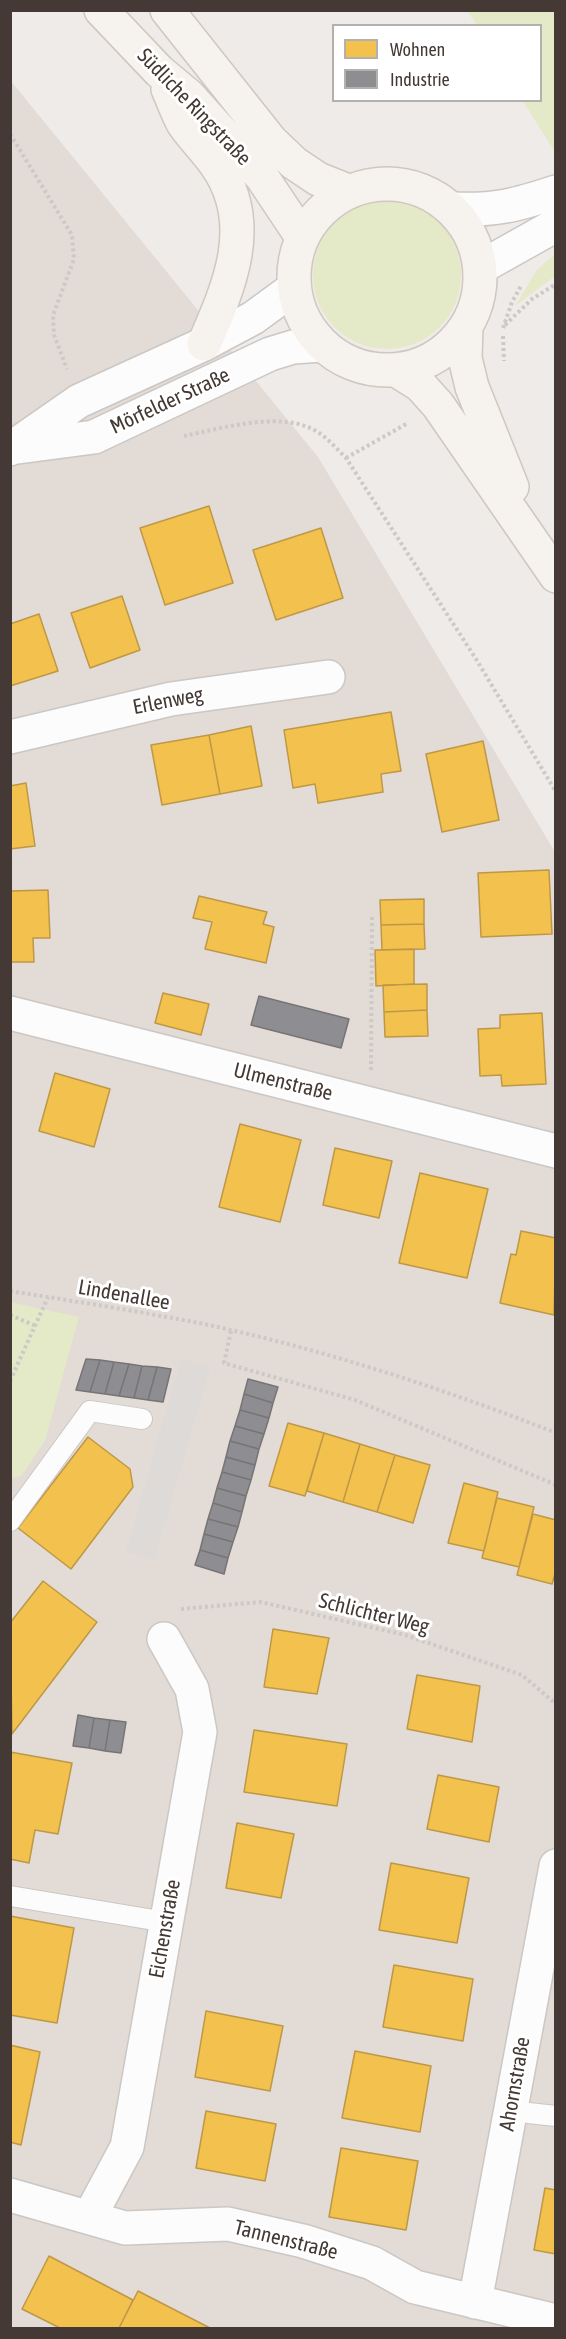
<!DOCTYPE html>
<html>
<head>
<meta charset="utf-8">
<style>
	body { margin:0 }
	#map { position:relative; width:566px; height:2339px; overflow:hidden; background:#eeebe8; font-family:"Asap Condensed",sans-serif }
	canvas { display:block }
	.frame { position:absolute; inset:0; border:12px solid #443934; pointer-events:none }
	.legend { position:absolute; left:332px; top:24px; width:210px; height:78px; box-sizing:border-box; background:#fff; border:2px solid #b4b0ae; margin:0; padding:8px 10px; list-style:none; font-size:18px; color:#443934 }
	.legend li { display:flex; align-items:center; gap:12px; height:30px }
	.legend b { width:30px; border:2px solid #b4b0ae }
</style>
</head>
<body>
<div id="map">
<canvas width="566" height="2339"></canvas>
<div class="frame"></div>
<ul class="legend">
<li><b style="height:16px;background:#f2c14e"></b>Wohnen</li>
<li><b style="height:16px;background:#8d8d92"></b>Industrie</li>
</ul>
</div>
<script>
const ctx = document.querySelector('canvas').getContext('2d');
ctx.lineJoin = 'round';
function paint(path, color) {
  ctx.fillStyle = color;
  ctx.fill(path, 'evenodd');
}
function trace(path, color, width, dash) {
  ctx.strokeStyle = color;
  ctx.lineWidth = width;
  ctx.lineCap = dash ? 'butt' : 'round';
  ctx.setLineDash(dash || []);
  ctx.stroke(path);
}
function drawText(font, color, halo, rows, align = 'center') {
  ctx.font = font + ' "Asap Condensed",sans-serif';
  ctx.lineWidth = 6;
  ctx.setLineDash([]);
  ctx.textBaseline = 'middle';
  ctx.strokeStyle = halo;
  ctx.fillStyle = color;
  for (const [text, x, y, turn = 0] of rows) {
    ctx.save();
    ctx.translate(x, y);
    ctx.rotate((+turn || 0) * Math.PI / 180);
    ctx.textAlign = isNaN(turn) ? turn : align;
    if (halo) ctx.strokeText(text, 0, 0);
    ctx.fillText(text, 0, 0);
    ctx.restore();
  }
}
const residential = new Path2D(`
	M10 80 318 457 555 852V2328H11Z`);
const green = new Path2D(`
	M467 11H555V152L523 101 540 100V26L477 25Z
	M313 275a74 74 0 1 1 148 0a74 74 0 1 1-148 0Z
	M555 254V276L515 306 537 270Z
	M10 1302 79 1317 45 1441 22 1475 11 1479Z`);
const parking = new Path2D(`
	M181 1359 210 1367 154 1560 126 1552Z`);
const homes = new Path2D(`
	M209 506 233 583 165 605 140 528Z
	M321 528 343 598 276 620 253 550Z
	M122 596 140 650 90 668 71 613Z
	M39 614 58 671 10 686V624Z
	M391 712 401 771 381 774 383 792 318 803 315 784 293 788 284 730Z
	M251 726 262 786 220 794 209 735Z
	M209 735 220 794 162 805 151 745Z
	M483 741 499 820 442 832 426 754Z
	M26 783 35 846 10 849V786Z
	M549 870 552 934 481 937 478 873Z
	M48 890 50 938H33L34 962H10V891Z
	M199 896 267 912 263 924 274 927 266 963 205 949 212 922 193 918Z
	M424 899V924L381 925 380 900Z
	M424 924 425 949 382 950 381 925Z
	M414 949V984L376 986 375 950Z
	M427 984V1010L384 1012 383 985Z
	M163 993 209 1004 201 1035 155 1023Z
	M427 1010 428 1036 385 1037 384 1012Z
	M542 1013 546 1084 502 1086 501 1075 480 1076 478 1029 500 1028V1015Z
	M55 1073 110 1089 94 1147 39 1131Z
	M240 1124 301 1140 280 1222 219 1207Z
	M335 1148 392 1161 379 1218 323 1205Z
	M420 1173 488 1189 467 1278 399 1263Z
	M521 1231 556 1238 554 1315 500 1303 511 1254 516 1255Z
	M288 1423 324 1433 305 1496 269 1486Z
	M324 1433 360 1444 343 1502 307 1491Z
	M88 1437 130 1469 133 1487 71 1569 18 1528Z
	M360 1444 395 1455 377 1512 343 1502Z
	M395 1455 430 1465 413 1523 377 1512Z
	M464 1483 498 1492 484 1551 448 1543Z
	M497 1498 534 1507 519 1567 482 1558Z
	M533 1514 556 1520V1570L552 1584 517 1575Z
	M43 1581 97 1622 12 1734 10 1623Z
	M273 1629 329 1638 317 1694 264 1687Z
	M417 1675 480 1686 472 1742 407 1729Z
	M254 1730 347 1744 337 1806 244 1792Z
	M10 1752 72 1763 58 1834 35 1830 29 1863 10 1859Z
	M438 1775 499 1787 489 1842 427 1829Z
	M237 1823 294 1834 281 1898 226 1888Z
	M391 1863 469 1878 457 1943 379 1930Z
	M10 1916 74 1928 57 2023 10 2015Z
	M394 1965 473 1979 463 2041 383 2027Z
	M206 2011 283 2026 270 2091 195 2077Z
	M10 2045 40 2052 21 2145 10 2142Z
	M355 2051 431 2066 420 2132 342 2118Z
	M206 2111 276 2124 265 2181 196 2168Z
	M341 2148 418 2161 406 2230 329 2217Z
	M545 2188 556 2190V2254L534 2250Z
	M49 2256 133 2300 119 2328H60L22 2309Z
	M138 2291 210 2328H119Z`);
const industry = new Path2D(`
	M259 996 349 1019 341 1048 251 1025Z
	M86 1359 100 1360 90 1392 76 1390Z
	M100 1360 114 1362 105 1394 90 1392Z
	M114 1362 129 1364 119 1396 105 1394Z
	M129 1364 142 1366 134 1398 119 1396Z
	M142 1366 157 1367 148 1400 134 1398Z
	M157 1367 171 1369 163 1402 148 1400Z
	M248 1379 278 1387 273 1403 244 1394Z
	M244 1394 273 1403 269 1418 240 1410Z
	M240 1410 269 1418 264 1434 235 1426Z
	M235 1426 264 1434 259 1449 230 1441Z
	M230 1441 259 1449 255 1465 226 1457Z
	M226 1457 255 1465 251 1480 222 1472Z
	M222 1472 251 1480 246 1496 217 1488Z
	M217 1488 246 1496 242 1512 213 1503Z
	M213 1503 242 1512 238 1527 208 1519Z
	M208 1519 238 1527 233 1542 204 1534Z
	M204 1534 233 1542 228 1558 200 1550Z
	M200 1550 228 1558 224 1574 195 1565Z
	M78 1715 94 1718 89 1748 73 1746Z
	M94 1718 110 1720 105 1751 89 1748Z
	M110 1720 126 1722 121 1753 105 1751Z`);
const path = new Path2D(`
	M10 134 72 235 74 259 53 315 54 335 67 369
	M505 325 532 299 556 284
	M503 328 512 302 521 286
	M503 336 504 361
	M184 436C224 428 287 408 322 435 330 441 338 450 346 458L476 659 556 792
	M346 458 408 423
	M371 1070 372 915
	M10 1291C73 1301 137 1311 199 1323 319 1348 442 1388 556 1433
	M10 1315 36 1326
	M231 1331 224 1363 355 1400 556 1485
	M10 1381 48 1297
	M181 1609 261 1602 405 1635 522 1675 556 1704`);
const lane = new Path2D(`
	M10 1521 90 1411 142 1419
	M10 1896 166 1922
	M510 2111 556 2116`);
const street = new Path2D(`
	M453 209C494 211 517 205 556 192
	M481 267 556 225
	M18 447 94 437 270 354 293 347 322 345
	M10 449 79 401 204 344 253 318 294 288
	M10 737 171 699 328 677
	M10 1013 556 1151
	M10 2195 125 2228 228 2224 303 2241 372 2263 415 2287 556 2321
	M90 2216 127 2147 200 1732 192 1689 164 1639
	M475 2302 556 1866`);
const secondary = new Path2D(`
	M101 10 159 71 189 96 262 177 302 237
	M167 10 271 141 294 163 318 179 348 191
	M168 89C173 100 177 112 183 123 193 138 207 151 217 166 257 224 229 287 204 344
	M294 277a93 93 0 1 1 186 0a93 93 0 1 1-186 0Z
	M466 328 465 358 472 387 512 487
	M396 370 420 385 438 405 556 576`);
const streetNames = [
	["Südliche Ringstraße",194,107,46],
	["Mörfelder Straße",170,401,-25],
	["Erlenweg",168,701,-11],
	["Ulmenstraße",283,1082,14],
	["Lindenallee",124,1295,10],
	["Schlichter Weg",374,1614,14],
	["Eichenstraße",165,1929,-80],
	["Ahornstraße",515,2084,-80],
	["Tannenstraße",286,2240,14]
];
paint(residential, '#e3dbd5');
paint(green, '#e4e9c7');
paint(parking, '#dddad7');
paint(homes, '#f2c14e');
trace(homes, '#be9846', 1.5);
paint(industry, '#8d8d92');
trace(industry, '#777476', 1.5);
trace(lane, '#cbc7c4', 22);
trace(street, '#cbc7c4', 36);
trace(secondary, '#cfc7c0', 36);
trace(path, '#cdc9c6', 4, [3, 3]);
trace(lane, '#fcfcfc', 20);
trace(street, '#fcfcfc', 33);
trace(secondary, '#f6f2ee', 33);
drawText('21px', '#443934', '#fff', streetNames);
</script>
</body>
</html>
